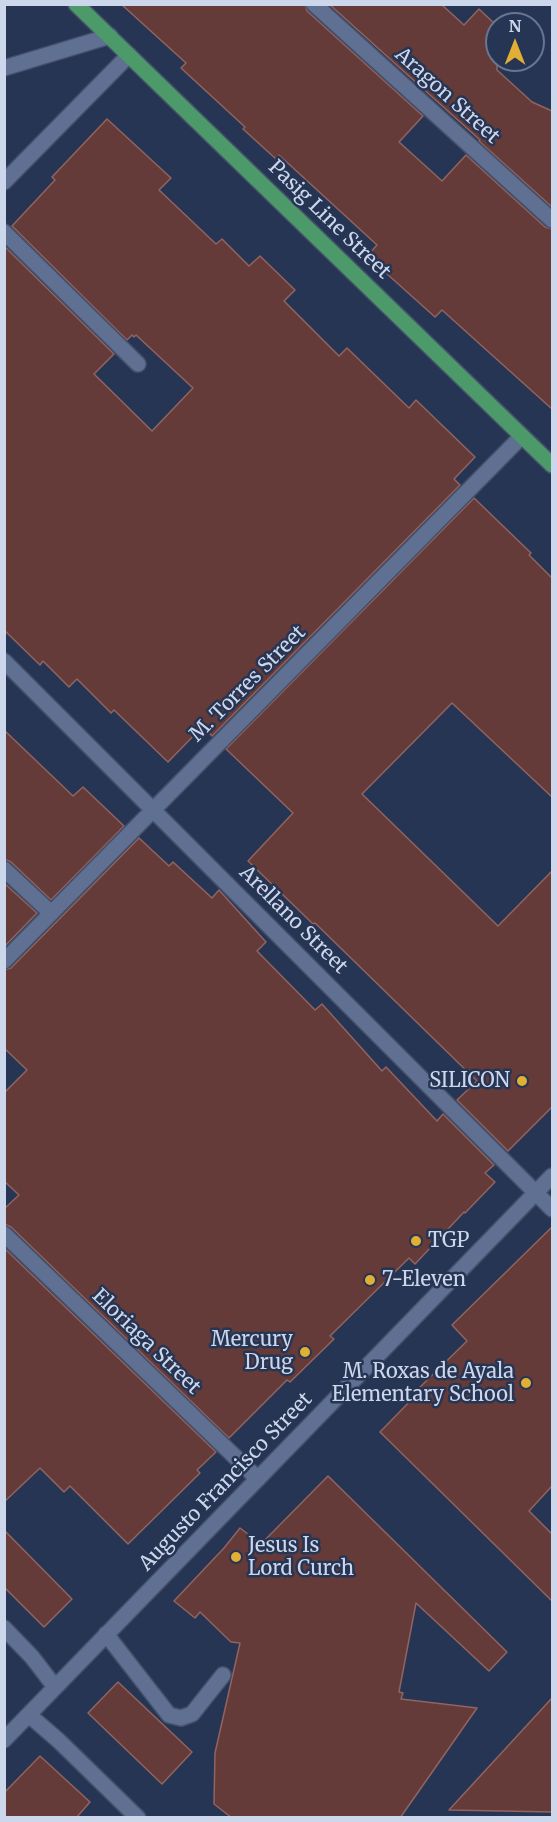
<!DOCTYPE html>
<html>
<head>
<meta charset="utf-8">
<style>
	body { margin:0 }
	#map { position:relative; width:557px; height:1822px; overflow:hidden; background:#273554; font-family:Merriweather,serif }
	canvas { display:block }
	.frame { position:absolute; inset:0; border:6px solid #cdd7eb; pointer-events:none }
	.north { position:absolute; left:485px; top:12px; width:60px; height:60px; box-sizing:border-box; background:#273554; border:2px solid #697690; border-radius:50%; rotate:0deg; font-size:16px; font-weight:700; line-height:24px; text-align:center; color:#cdd7eb }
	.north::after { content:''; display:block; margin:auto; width:21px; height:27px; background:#e1af34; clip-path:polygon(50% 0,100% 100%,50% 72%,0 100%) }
</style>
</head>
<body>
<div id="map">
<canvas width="557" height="1822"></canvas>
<div class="frame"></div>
<div class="north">N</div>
</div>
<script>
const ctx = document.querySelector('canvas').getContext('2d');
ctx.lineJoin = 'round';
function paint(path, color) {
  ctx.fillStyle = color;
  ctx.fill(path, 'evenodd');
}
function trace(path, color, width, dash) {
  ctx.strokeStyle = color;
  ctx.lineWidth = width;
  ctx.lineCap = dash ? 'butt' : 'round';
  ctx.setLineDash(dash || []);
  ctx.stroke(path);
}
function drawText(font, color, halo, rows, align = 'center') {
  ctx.font = font + ' Merriweather,serif';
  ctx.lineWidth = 5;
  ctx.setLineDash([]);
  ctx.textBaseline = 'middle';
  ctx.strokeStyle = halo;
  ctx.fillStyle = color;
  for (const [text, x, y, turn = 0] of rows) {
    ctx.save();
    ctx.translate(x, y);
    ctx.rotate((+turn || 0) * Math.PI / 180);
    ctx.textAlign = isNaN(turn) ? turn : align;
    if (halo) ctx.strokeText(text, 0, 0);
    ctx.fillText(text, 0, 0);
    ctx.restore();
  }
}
const building = new Path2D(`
	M121 4H305L307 11 423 116 399 142 442 181 466 155 545 227 552 229V409L442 310 435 317 367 256 377 245 279 155 276 159 243 129 245 127 181 68 186 63Z
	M329 4H441L464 25 479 9 497 26V70L532 102 552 111V207L479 141 480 140Z
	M107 119 171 178 159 190 216 244 222 239 249 266 260 256 295 290 284 301 339 356 347 348 409 408 416 400 475 457 454 479 460 485 212 736 203 726 168 762 114 710 111 713 77 679 69 687 43 661 40 665 4 630V246L114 354 94 374 152 431 193 388 136 335 134 337 132 335 127 340 12 226 55 180 52 177Z
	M474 498 531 553 529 555 552 578V797L452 703 362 794 498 926 552 871V1107L508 1151 457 1100 477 1081 315 923 313 924 248 861 293 813 226 749Z
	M4 730 73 796 83 787 124 826 51 900 11 862 4 859Z
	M139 838 169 866 173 862 212 898 219 890 266 942 257 951 315 1010 322 1004 382 1071 386 1067 437 1121 443 1114 494 1165 485 1173 495 1182 465 1213 464 1212 415 1264 409 1258 330 1336 334 1339 290 1382 287 1380 229 1438 11 1227 4 1224V1209L19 1195 4 1181V1093L27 1070 4 1048V970L11 968Z
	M4 883 37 913 4 947Z
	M552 1227V1486L529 1511 552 1534V1601L380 1432 418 1393 416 1391 467 1341 452 1325Z
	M4 1248 216 1452 197 1470 200 1473 128 1544 70 1486 64 1492 40 1468 4 1502Z
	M328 1476 507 1652 489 1671 416 1603 399 1692 403 1693 401 1699 477 1708 400 1818H232L214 1804 215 1753 240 1643 231 1642 200 1612 195 1618 174 1601 224 1548 240 1528 261 1544Z
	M4 1530 72 1599 44 1627 4 1587Z
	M118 1682 192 1752 162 1784 88 1713Z
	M552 1698V1812L449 1810Z
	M40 1756 90 1802 76 1818H4V1793Z`);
const minor = new Path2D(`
	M314 4 552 220
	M4 68 110 36
	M4 182 129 55
	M4 232 138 364
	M4 661 552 1209
	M4 869 51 913
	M4 961 522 436
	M4 1234 258 1479
	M4 1628 32 1657 55 1687
	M106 1634 169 1715 181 1718 192 1714 223 1675
	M29 1715 59 1741 138 1818
	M4 1740 552 1176`);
const major = new Path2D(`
	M76 4 552 465`);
const markers = [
	[522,1081,6,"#e1af34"],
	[416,1241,6,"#e1af34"],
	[370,1280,6,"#e1af34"],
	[305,1352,6,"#e1af34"],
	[526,1383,6,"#e1af34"],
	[236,1557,6,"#e1af34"]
];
const streetNames = [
	["Aragon Street",447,96,42],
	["Pasig Line Street",329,220,44],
	["M. Torres Street",248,684,-45],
	["Arellano Street",293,920,45],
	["Eloriaga Street",146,1342,44],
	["Augusto Francisco Street",226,1482,-46]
];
const poiNames = [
	["SILICON",510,1081],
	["TGP",428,1241,"left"],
	["7-Eleven",382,1280,"left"],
	["Mercury",293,1340],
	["Drug",293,1363],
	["M. Roxas de Ayala",514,1372],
	["Elementary School",514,1395],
	["Jesus Is",248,1546,"left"],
	["Lord Curch",248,1569,"left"]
];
paint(building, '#643b38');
trace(building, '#916460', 1.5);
trace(minor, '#45506b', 18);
trace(major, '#45506b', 18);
trace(minor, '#5f7093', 15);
trace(major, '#4c9969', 15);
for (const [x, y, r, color] of markers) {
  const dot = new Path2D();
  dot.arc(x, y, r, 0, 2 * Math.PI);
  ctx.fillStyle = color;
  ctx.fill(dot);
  trace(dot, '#273554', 2);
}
drawText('20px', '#cdd7eb', '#273554', streetNames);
drawText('20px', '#cdd7eb', '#273554', poiNames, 'right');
</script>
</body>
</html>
